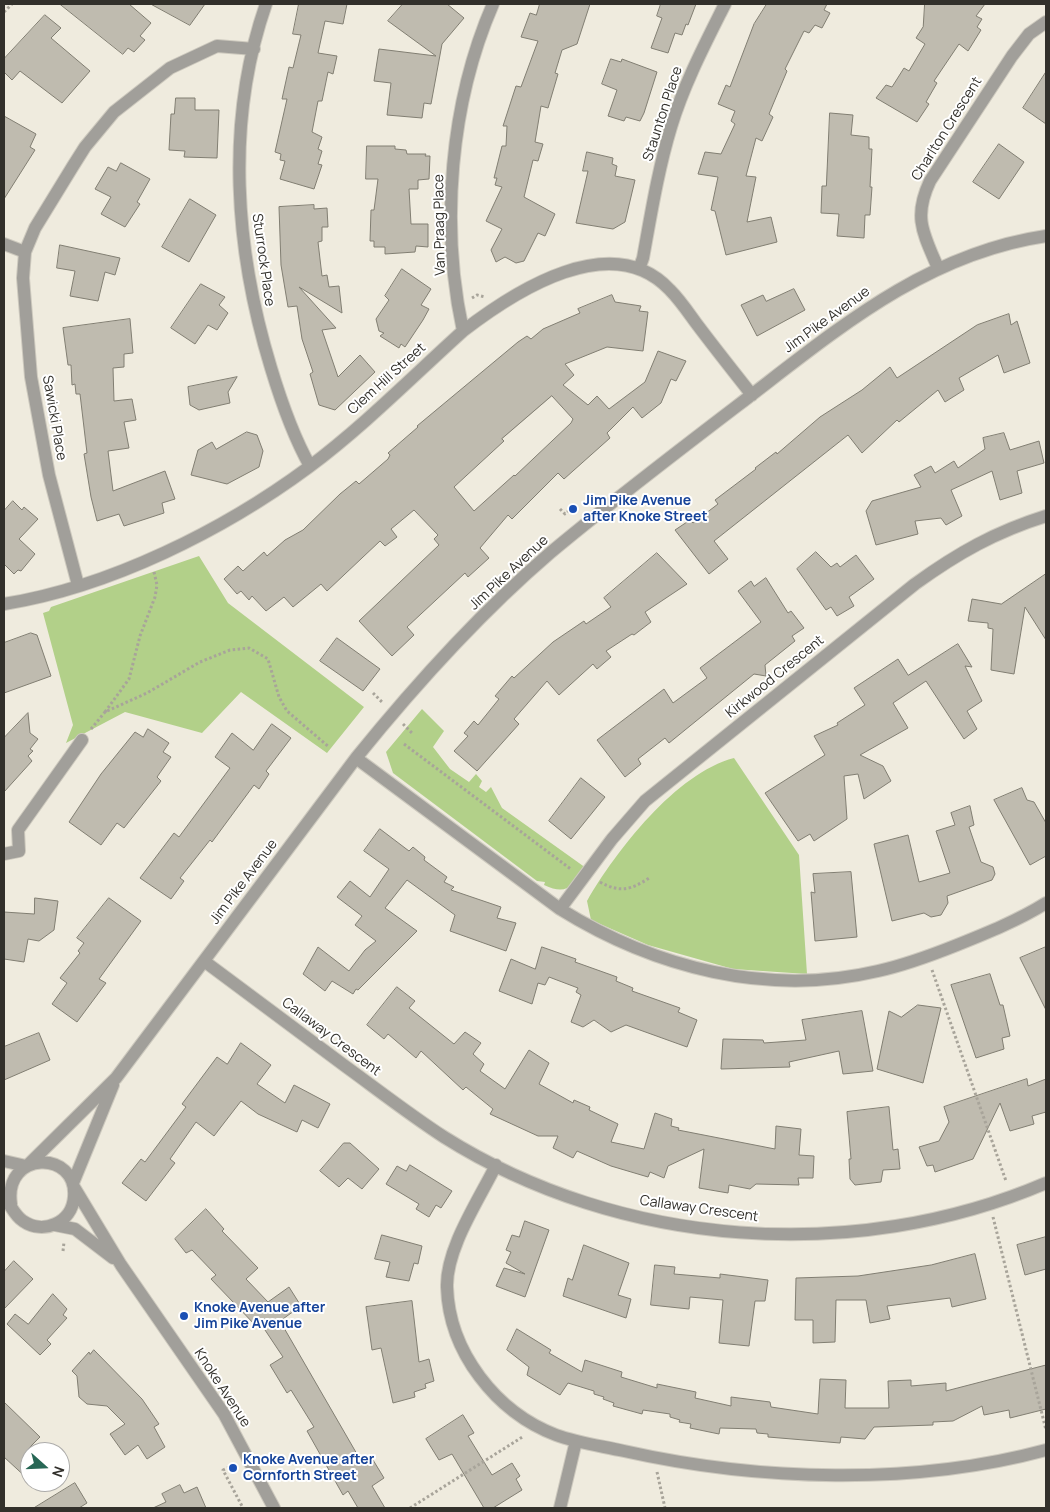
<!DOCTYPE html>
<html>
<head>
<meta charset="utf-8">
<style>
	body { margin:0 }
	#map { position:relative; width:1050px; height:1512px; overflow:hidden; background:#efebde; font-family:Manrope,sans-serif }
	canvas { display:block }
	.frame { position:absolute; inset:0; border:5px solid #32302b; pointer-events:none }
	.north { position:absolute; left:20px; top:1442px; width:50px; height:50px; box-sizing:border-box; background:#fff; border:1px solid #adacaa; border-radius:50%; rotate:110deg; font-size:14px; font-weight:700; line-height:20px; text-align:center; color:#32302b }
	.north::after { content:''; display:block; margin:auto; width:18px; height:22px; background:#276755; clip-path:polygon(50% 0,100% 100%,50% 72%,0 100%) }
</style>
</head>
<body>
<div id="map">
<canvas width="1050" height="1512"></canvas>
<div class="frame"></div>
<div class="north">N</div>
</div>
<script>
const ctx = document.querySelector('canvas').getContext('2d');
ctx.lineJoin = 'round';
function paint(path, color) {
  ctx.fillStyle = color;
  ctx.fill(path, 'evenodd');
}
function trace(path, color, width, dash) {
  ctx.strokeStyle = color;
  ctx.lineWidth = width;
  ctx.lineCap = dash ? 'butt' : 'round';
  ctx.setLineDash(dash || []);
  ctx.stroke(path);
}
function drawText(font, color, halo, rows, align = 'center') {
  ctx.font = font + ' Manrope,sans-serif';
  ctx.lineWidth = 4;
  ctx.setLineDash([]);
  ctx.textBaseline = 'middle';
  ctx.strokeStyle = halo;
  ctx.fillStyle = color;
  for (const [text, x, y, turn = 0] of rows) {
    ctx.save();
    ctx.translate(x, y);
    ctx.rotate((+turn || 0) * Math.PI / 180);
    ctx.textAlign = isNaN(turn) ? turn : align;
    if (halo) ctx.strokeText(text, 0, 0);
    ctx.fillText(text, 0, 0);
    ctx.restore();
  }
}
const green = new Path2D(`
	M199 556 228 603 364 707 327 753 241 692 202 733 125 712 66 743 73 725 43 613 49 611 51 607Z
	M422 709 444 731 433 747 450 769 469 782 476 774 482 781 479 787 486 792 491 787 502 808 586 868C572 886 567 896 544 885L545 882 537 881 393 773 386 752Z
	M734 758 799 855 807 974 733 969 648 945 591 920 587 901C616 851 676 773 734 758Z`);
const building = new Path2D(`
	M60 4H129L151 23 140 36 145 40 134 52 128 48 123 54Z
	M151 4H205L190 25Z
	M299 4H347L343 24 325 21 318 53 337 56 333 74 328 72 322 101H318L312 132 322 137 318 149 322 151 318 164 322 165 314 189 280 179 285 161 280 160 281 154 275 152 287 99H282L289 67 293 68 301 35 293 34Z
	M403 4H447L464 18 442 44 431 104 424 103 422 118 387 115 391 83 374 81 379 49 436 56 388 21Z
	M540 4H590L577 44 562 50 555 73 558 74 548 108 541 106 535 142 543 144 538 161 533 160 524 197 555 214 545 236 538 233 524 261 516 263 505 257 496 262 491 250 502 229 486 221 502 187 495 185 497 178H494L502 146H506L507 126H503L516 86 521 87 538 41 521 37 530 13 536 15Z
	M661 4H696L688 25 686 24 682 35 675 33 668 53 651 48 662 18 657 16Z
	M767 4H827L824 10 830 13 822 28 815 25 809 33 804 31 785 69 787 71 769 114 773 117 762 141 756 138 746 176 756 177 747 222 771 217 777 242 726 255 715 211 711 210 718 177 698 174 705 152 721 154 735 124 731 121 735 111 718 104 726 85 730 87 754 24Z
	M925 4H985L976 16 982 19 977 27 981 30 968 51 959 44 934 81 937 83 926 102 929 104 917 122 876 98 886 85 892 87 904 68 909 71 925 44 916 38 923 27Z
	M45 15 61 28 51 38 90 71 62 103 20 71 12 80 4 72V59Z
	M611 59 621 62 622 59 657 72 644 113 640 121 626 117 624 121 608 116 617 90 602 84Z
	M1046 72V124L1023 108Z
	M176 98H195V110H219L217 158 184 157 185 151 169 150 171 114H174Z
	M830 113 853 115 851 135 869 137V149H872L870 187H872L870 215H865L864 238 837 236 839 214 821 213 822 186H826Z
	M4 116 36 134 30 147 35 150 4 199Z
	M999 144 1024 162 999 199 973 182Z
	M367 146H395V149L406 150 407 154H426L425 156H430L429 179 418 180V189H409L411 224H428V247L416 246 415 252 385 254V247H374V241H370L371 210H374L378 179H366Z
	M587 152 613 158 612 164 617 166 615 176 635 180 625 222 613 229 576 223 588 171H583Z
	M121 163 150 179 137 202 140 204 125 227 101 214 111 197 95 189 108 167 116 171Z
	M190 199 216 215 189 262 162 247Z
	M314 205V209L327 208 328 227H322V241L318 242 322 276 327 275 329 287 339 286 342 313 299 287 336 328 322 330 338 377 360 355 375 372 335 410 319 405 310 374 313 372 302 339 297 306 288 307 281 265 279 207Z
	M60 245 120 258 115 275 105 272 98 301 70 296 75 271 57 268Z
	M402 269 431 289 421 305 429 309 423 320 405 347 401 344 399 348 380 336 384 333 379 331 376 319 389 300 385 296Z
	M201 284 225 297 219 305 228 313 217 330 208 325 195 344 171 328Z
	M794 289 805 310 757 336 741 305 763 295 766 301Z
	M612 295 615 302 641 306 639 311 648 312 643 351 607 347 565 364 574 375 563 385 588 405 597 396 609 409 645 382 658 351 686 361 676 381 671 379 661 403 642 418 633 407 607 433 610 438 564 479 558 473 512 519 508 515 480 548 489 558 468 577 465 573 407 627 414 635 392 656 359 621 439 545 434 539 438 535 414 510 391 529 397 537 385 546 380 541 327 591 321 584 293 607 284 597 266 611 252 596 249 600 241 591 237 594 224 579 238 566 243 571 264 552 267 556 285 540 303 530 340 494 356 481 359 484 388 459 390 455 388 453 418 427 417 426 518 342 527 336 531 339 543 329 580 313 578 309ZM552 396 573 419 571 423 515 476 514 475 474 511 454 487 504 441 502 439Z
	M1009 314 1011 325 1017 321 1030 363 1004 373 998 355 959 378 964 390 945 402 938 390 899 422 897 420 862 453 848 435 714 541 728 559 709 574 675 530 690 520 693 523 718 504 715 500 756 469 755 468 776 452 777 454 820 417 862 390 890 367 897 378 977 325Z
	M130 319 133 353 124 354V367L113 368 114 401 132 399 136 420 124 422 129 448 108 451 113 491 165 471 175 499 162 503 164 513 124 526 119 514 97 521 91 497 84 454 87 453 80 394H76L75 384 72 385 71 365H68L63 328Z
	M237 377 228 392 230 403 199 410 190 405 188 387Z
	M247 432 257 435 263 451 259 467 227 484 191 475 198 450 212 442 216 449Z
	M1004 433 1010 450 1039 441 1044 463 1017 471 1022 493 1000 500 992 471 951 490 962 516 946 525 941 518 915 521 918 534 876 545 866 511 872 501 921 487 914 475 931 466 935 473 954 461 958 468 985 449 983 438Z
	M13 501 22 510 24 507 38 519 19 539 35 554 21 571 18 570 14 574 4 564V511Z
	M816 552 831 567 837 563 840 567 856 555 874 579 849 597 854 606 837 616 831 607 826 610 797 569Z
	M657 553 687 584 645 612 651 622 634 635 632 634 606 651 611 657 597 669 593 664 559 695 547 681 514 719 519 724 477 771 454 751 468 736 464 733 474 721 478 725 499 699 495 696 512 676 514 678 553 642 584 621 586 624 611 607 604 598Z
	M1046 574V640L1025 607 1014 674 991 670 993 629 988 628V623L968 621 972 599 1001 604Z
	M766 578 788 613 791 611 804 628 792 636 795 641 765 665 766 676 754 674 669 743 665 738 638 759 641 764 625 777 597 740 664 689 673 703 707 678 700 668 761 622 738 591 751 581 754 586Z
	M31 633 37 635 51 676 4 693V643Z
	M337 638 380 669 363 691 320 661Z
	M958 644 972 667 965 666 982 701 967 711 977 729 964 739 926 681 893 703 908 728 860 755 883 766 891 781 864 799 858 774 844 776 847 819 814 841 810 834 798 841 765 793 825 755 814 736 838 725 837 723 865 705 854 688 898 659 908 675Z
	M28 713 30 733 38 739 30 749 33 751 28 756 32 761 4 792V738Z
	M272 724 291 738 266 771 269 774 259 789 254 785 212 842 210 840 180 878 184 881 171 899 140 878 174 833 179 837 230 768 215 757 232 733 253 750Z
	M148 729 169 743 163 752 171 757 157 777 161 781 124 828 117 823 101 845 69 822 101 774 135 732 143 737Z
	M581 778 605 797 571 839 549 821Z
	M1022 788 1027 800 1034 802 1046 823V856L1030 865 994 800Z
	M970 806 974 825 969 827 981 862 993 867 995 874 992 880 947 896 948 903 941 915 931 917 924 913 892 921 874 844 908 835 919 882 950 873 936 831 955 825 951 813Z
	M380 829 409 851 413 847 425 857 424 860 447 877 444 882 454 887 451 890 501 907 497 918 516 923 506 951 450 931 455 915 407 880 385 908 417 931 358 990 356 989 353 994 332 981 325 991 303 974 318 947 349 971 365 950 376 941 355 925 362 916 337 897 350 881 370 897 389 869 364 851Z
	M851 872 857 937 815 941 811 892 815 893 813 874Z
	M35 898 58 901 54 930 39 941 28 939 24 962 4 959V912L34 914Z
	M109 898 141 921 99 979 106 983 77 1022 52 1004 67 983 60 978 80 953 78 951 84 943 77 938Z
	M542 947 576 959 575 962 617 977 616 981 633 988 632 991 680 1008 678 1012 697 1020 687 1047 626 1025 611 1032 594 1020 583 1027 571 1022 581 995 576 992 578 988 549 977 545 985 538 983 532 1004 499 991 511 959 535 969Z
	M1046 947V1010L1020 958Z
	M990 974 1000 1005H1003L1010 1036 1002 1038 1004 1049 976 1058 951 985Z
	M397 987 415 1001 409 1008 454 1044 465 1032 481 1043 473 1054 484 1064 480 1071 505 1089 529 1050 549 1063 539 1084 573 1103 574 1100 590 1107 589 1110 618 1124 611 1142 644 1149 655 1113 672 1119 671 1126 679 1128 678 1130 775 1149 776 1126 801 1129 799 1155 814 1156 813 1178H798L799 1185 756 1184 750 1189 729 1185 728 1193 699 1188 704 1149 668 1166 664 1178 650 1172 648 1177 611 1166 577 1151 573 1158 553 1148 558 1136H538L490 1114 493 1109 466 1087 463 1090 421 1051 416 1058 388 1034 384 1039 367 1025Z
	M918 1005 941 1008 923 1083 877 1069 889 1011 901 1017Z
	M862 1011 873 1071 843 1074 839 1051 789 1062 790 1067 721 1069 723 1039 763 1040 764 1043 806 1040 802 1020Z
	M39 1033 50 1060 4 1080V1047Z
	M241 1043 271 1065 257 1084 285 1103 294 1085 330 1104 318 1128 302 1120 297 1132 258 1114 241 1101 214 1136 196 1122 170 1159 175 1163 146 1201 122 1183 141 1159 145 1162 186 1107 182 1104 217 1057 227 1064Z
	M1027 1079 1028 1086 1046 1079V1112L1032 1116 1034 1124 1010 1131 1000 1103 973 1159 935 1172 933 1165 927 1166 919 1147 939 1141 949 1122 944 1107Z
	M889 1107 893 1150 898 1149 900 1169 883 1170 881 1182 855 1185 850 1179 849 1159H851L847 1112Z
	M344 1143H350L379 1169 362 1189 348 1178 339 1187 320 1171Z
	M410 1165 452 1191 441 1208 436 1205 429 1217 416 1209 419 1204 386 1184 397 1166 406 1171Z
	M206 1209 224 1229 222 1231 258 1268 246 1279 268 1302 289 1287 301 1306 280 1321 361 1461 370 1455 384 1478 372 1486 385 1508H358L348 1491 343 1495 307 1431 314 1427 291 1390 287 1393 270 1365 283 1357 261 1324 257 1327 211 1279 216 1275 192 1250 186 1253 175 1239Z
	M525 1221 549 1230 525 1297 496 1286 504 1268 525 1274 506 1263 511 1252 506 1250 512 1235 519 1237Z
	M382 1235 422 1246 418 1264 414 1263 409 1281 386 1277 390 1262 375 1259Z
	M1046 1237V1269L1025 1275 1017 1245Z
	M584 1245 629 1263 618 1295 631 1299 626 1318 563 1296 568 1278 572 1280Z
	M975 1254 986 1299 952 1307 950 1298 887 1306 890 1319 870 1323 866 1300H836L835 1342 813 1343V1320H795L796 1278 858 1276 931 1265Z
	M14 1261 33 1279 4 1309V1272Z
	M655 1265 675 1267 674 1274 720 1278V1274L768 1280 765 1301H755L749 1346 719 1343 723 1300 690 1297 689 1309 651 1305Z
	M53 1294 67 1309 63 1315 67 1318 47 1340 51 1344 40 1355 7 1324 15 1314 28 1324Z
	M412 1301 419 1362 429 1359 434 1381 425 1384 426 1388 414 1392 415 1397 393 1403 381 1348 372 1350 366 1307Z
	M517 1329 551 1350 549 1353 582 1372 585 1360 622 1372 621 1377 657 1388V1384L696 1392 695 1398 731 1406V1397L770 1402 771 1407 818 1414 820 1379 846 1380 845 1408H889L888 1381 911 1380V1386L946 1383V1391L1046 1365V1409L1010 1418 1009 1410 984 1415 982 1406 953 1421 933 1422V1425L874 1427 865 1439 841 1437 840 1443 768 1437V1434L757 1433 756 1429 720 1428 719 1434 690 1428 691 1424 679 1422 680 1420 670 1417V1414L643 1410 642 1414 613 1406 614 1403 603 1399 604 1397 594 1394V1391L568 1383 560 1395 527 1375 529 1367 507 1350Z
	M94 1350 142 1399 159 1424 154 1427 165 1447 147 1459 138 1445 125 1455 110 1434 125 1424 107 1406 87 1404 79 1397 77 1376 72 1371 89 1352 90 1354Z
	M4 1402 40 1437 29 1448 30 1481 4 1457Z
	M463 1415 474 1433 468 1436 492 1475 512 1463 520 1476 516 1479 522 1490 493 1508H484L452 1454 439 1460 426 1439Z
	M75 1483 87 1503 79 1508H34Z
	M180 1485 184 1493 197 1487 206 1508H153L166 1502 162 1494Z`);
const path = new Path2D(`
	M4 12 12 4
	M472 298 477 295 485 297
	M560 509 565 514 574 506
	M154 572 157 585 155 597 140 636 129 679 105 712 147 693 200 662 230 650 249 648 268 659 279 697 287 711 329 747
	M373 693 383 703
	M403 724 413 734
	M91 729 105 712
	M404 744 572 870
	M600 882C620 893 631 890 649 878
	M932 970 1006 1181
	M993 1217 1046 1430
	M63 1251 64 1242
	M234 1465 223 1470 243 1508
	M657 1472 665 1508
	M410 1508 524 1436`);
const minor = new Path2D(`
	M266 4C225 122 235 250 271 368 281 401 293 436 310 466
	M4 244 25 252
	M938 268C923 233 913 217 930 181L1012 56 1029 34 1046 22
	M639 269 643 258C651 214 658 170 671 127 684 84 705 44 725 4
	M463 331C440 225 450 103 493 4
	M78 585 49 475 31 377 23 278 25 252 35 228 73 166 85 147 114 112 170 68 217 46 254 49
	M4 604C110 587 224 530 309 467 364 426 413 376 463 331 515 291 612 228 670 290 680 300 688 312 696 323 714 347 733 371 752 395
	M356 758 560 909C655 968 768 997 878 971 905 965 932 955 957 945 987 933 1019 920 1046 903
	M4 854 19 851 18 830 82 740
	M560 909 612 839 645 801 915 584C958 553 995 532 1046 516
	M204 961C251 996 298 1031 345 1066 378 1090 410 1115 444 1137 620 1248 855 1265 1046 1183
	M4 1161 26 1166
	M28 1165 116 1078 356 758C415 685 479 614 550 553 611 502 674 454 737 406 833 333 923 254 1046 236
	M496 1165C479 1200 446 1248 447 1287 449 1352 496 1412 556 1435 578 1443 602 1446 624 1451 758 1481 913 1486 1046 1450
	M73 1183 113 1085
	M74 1187 121 1265 224 1414 274 1508
	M4 1197C11 1205 14 1215 23 1221 43 1235 72 1223 74 1197 78 1150 3 1150 11 1204
	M55 1225 75 1229 113 1258
	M560 1508 576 1441`);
const markers = [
	[573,509,5,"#1a4fb4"],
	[184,1316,5,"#1a4fb4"],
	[233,1468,5,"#1a4fb4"]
];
const streetNames = [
	["Staunton Place",663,114,-72],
	["Charlton Crescent",947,129,-58],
	["Van Praag Place",440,225,-91],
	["Sturrock Place",263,260,82],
	["Jim Pike Avenue",827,320,-36],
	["Clem Hill Street",387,379,-42],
	["Sawicki Place",54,418,80],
	["Jim Pike Avenue",509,573,-43],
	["Kirkwood Crescent",775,677,-39],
	["Jim Pike Avenue",244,882,-53],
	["Callaway Crescent",331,1037,37],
	["Callaway Crescent",699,1209,8],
	["Knoke Avenue",222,1388,57]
];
const transitNames = [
	["Jim Pike Avenue",583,501],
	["after Knoke Street",583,517],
	["Knoke Avenue after",194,1308],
	["Jim Pike Avenue",194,1324],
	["Knoke Avenue after",243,1460],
	["Cornforth Street",243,1476]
];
paint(green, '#b2d089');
paint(building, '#bfbbaf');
trace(building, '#817e72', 1);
trace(minor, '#cdc9be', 14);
trace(path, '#a8a49a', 3, [2.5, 2.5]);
trace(minor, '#a19f9a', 12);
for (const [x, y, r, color] of markers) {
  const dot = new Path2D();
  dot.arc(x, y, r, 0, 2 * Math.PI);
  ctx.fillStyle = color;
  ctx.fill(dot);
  trace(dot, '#fff', 2);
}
drawText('14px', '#32302b', '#fff', streetNames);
drawText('bold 14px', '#164399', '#fff', transitNames, 'left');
</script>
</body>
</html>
